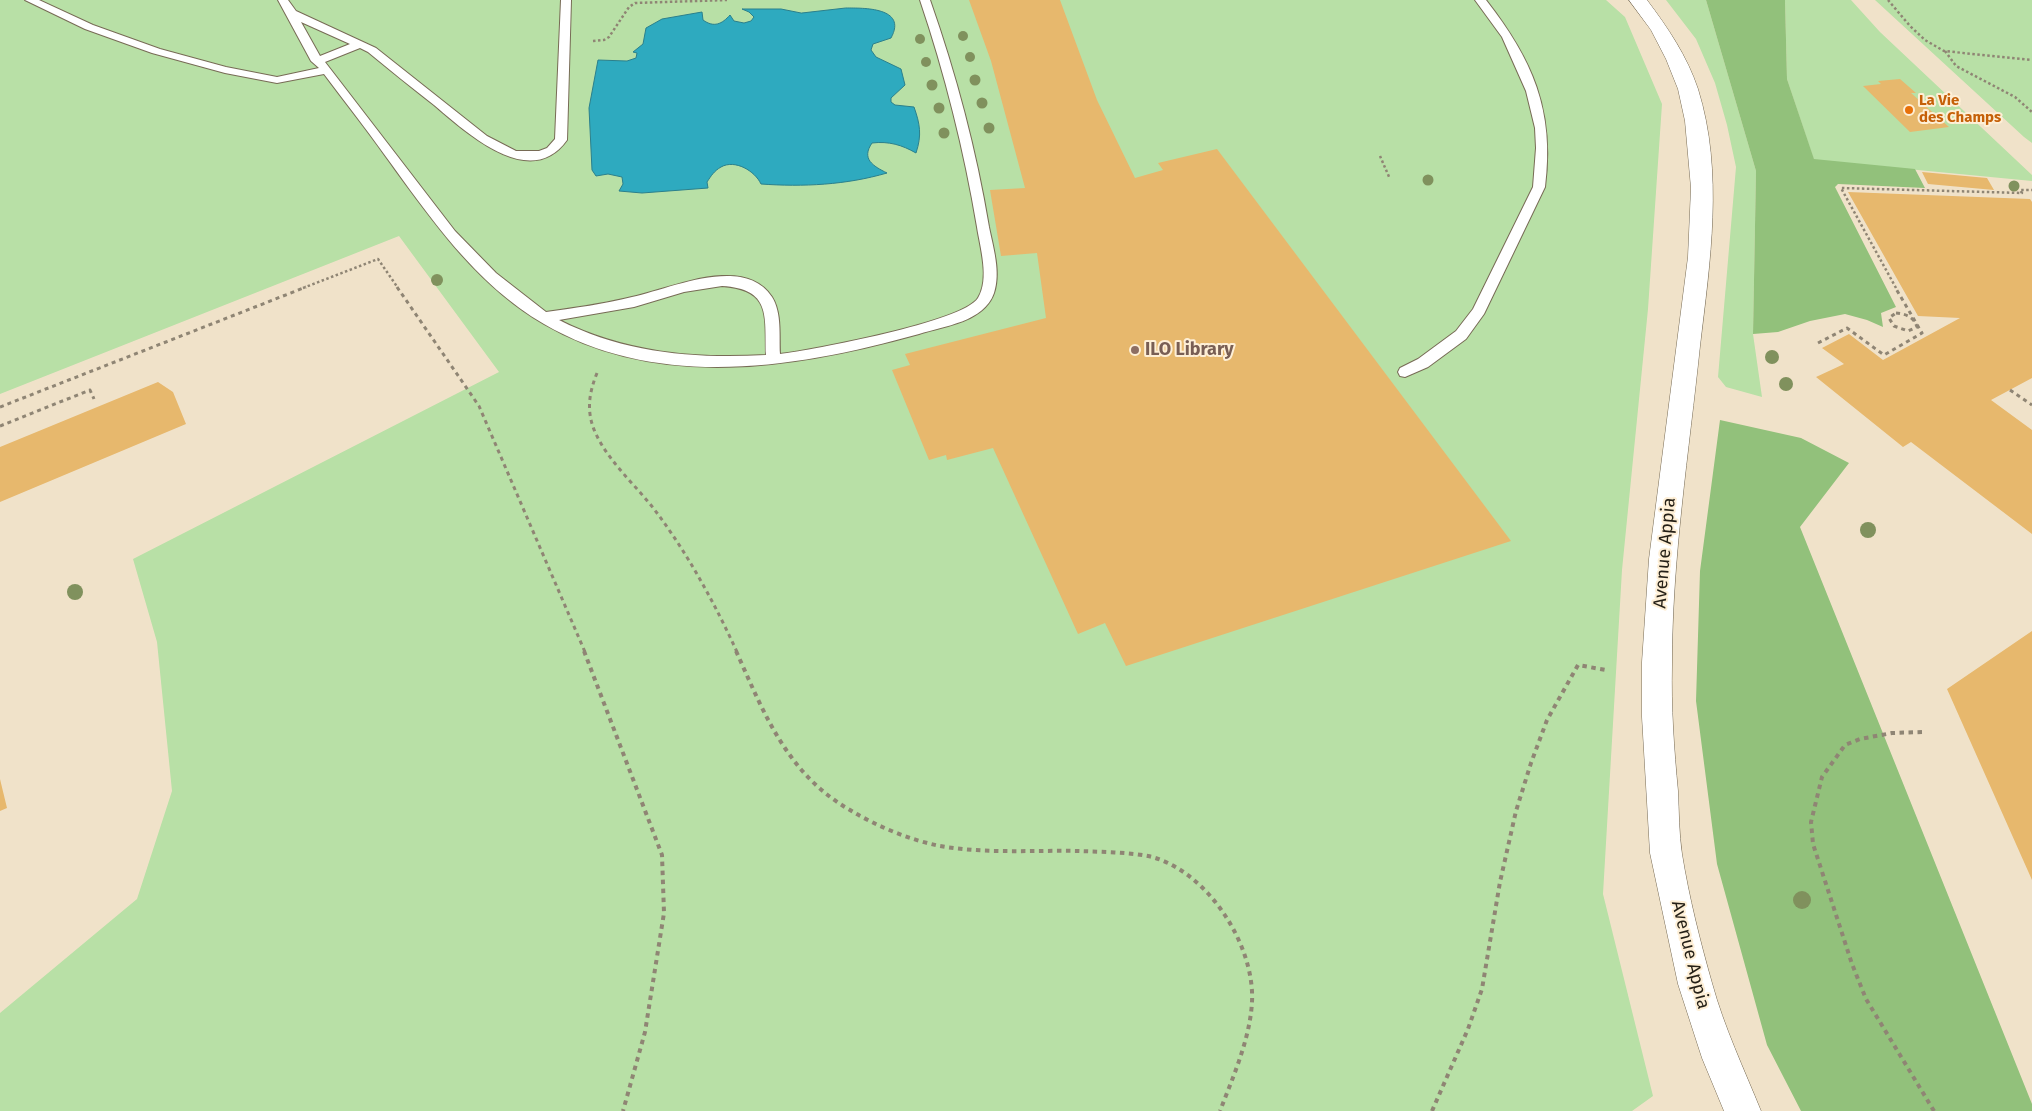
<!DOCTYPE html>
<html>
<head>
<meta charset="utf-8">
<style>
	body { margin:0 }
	canvas { display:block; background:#f0e2c9 }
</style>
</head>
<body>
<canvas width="2032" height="1111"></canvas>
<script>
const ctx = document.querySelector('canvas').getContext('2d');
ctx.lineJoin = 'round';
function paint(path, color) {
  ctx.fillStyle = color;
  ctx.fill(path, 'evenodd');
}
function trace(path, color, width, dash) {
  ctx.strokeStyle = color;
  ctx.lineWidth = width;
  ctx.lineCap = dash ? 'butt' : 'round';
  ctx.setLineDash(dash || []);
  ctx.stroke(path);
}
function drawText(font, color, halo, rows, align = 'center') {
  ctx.font = font + ' "Fira Sans",sans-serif';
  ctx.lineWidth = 4;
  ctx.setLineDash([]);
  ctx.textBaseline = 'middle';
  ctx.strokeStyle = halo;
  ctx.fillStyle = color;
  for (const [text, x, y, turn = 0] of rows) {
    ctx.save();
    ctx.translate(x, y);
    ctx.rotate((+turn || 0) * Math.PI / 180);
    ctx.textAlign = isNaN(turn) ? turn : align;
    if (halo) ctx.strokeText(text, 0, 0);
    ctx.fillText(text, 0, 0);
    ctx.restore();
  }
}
const green = new Path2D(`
	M0 0H1606L1625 17 1662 104 1648 309 1622 570 1603 894 1653 1096 1632 1111H0V1013L137 899 172 791 157 642 133 559 499 372 399 236 0 394Z
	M1666 0H1706L1756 171 1753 334 1762 397 1726 387 1718 377 1736 167 1727 125 1715 83 1696 39Z
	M1785 0H1851L1880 32 2032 175V181L1814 160 1787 79Z
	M1875 0H2032V143L2024 137Z`);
const forest = new Path2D(`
	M1706 0H1785L1787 79 1814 159 1915 169 1925 188 1838 184 1835 187 1896 307 1881 313 1883 327 1867 320 1845 314 1810 321 1778 332 1753 334 1756 171Z
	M1720 420 1801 438 1849 463 1800 527 2032 1104V1111H1801L1767 1045 1717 864 1696 701 1700 571Z`);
const water = new Path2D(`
	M846 8C863 8 908 7 891 38L873 44 871 50 876 57 901 69 905 85 891 98V102L895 105 914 107C920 124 922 135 916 153 902 145 889 141 872 143 861 159 873 166 887 173 846 185 803 187 761 184 755 171 735 159 721 167 714 171 711 176 707 182L708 188 642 193 619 191 623 184 622 177 608 174 596 176 592 170 589 108 598 60 627 61 636 58 637 53 633 52 643 44 646 28 662 19 702 12 703 20C714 28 722 24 730 15L734 21 744 23 751 21 754 17 749 12 742 9H781L801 13Z`);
const building = new Path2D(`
	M969 0H1060L1097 100 1135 178 1163 170 1158 163 1217 149 1511 541 1126 666 1105 623 1078 634 993 448 947 460 946 455 929 460 892 370 910 365 905 354 1046 318 1037 253 1001 256 990 190 1025 188 991 61Z
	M1900 79 1916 93H1911L1949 127 1910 132 1863 86 1881 84 1878 81Z
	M1922 172 1987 178 1994 190 1928 184Z
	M1848 192 2030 199 2032 202V378L1991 400 2032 430V534L1911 442 1903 447 1816 377 1844 364 1822 348 1849 334 1883 360 1960 318 1918 316Z
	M158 382 173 392 186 424 0 502V447Z
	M2032 631V880L1947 689Z
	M0 779 7 808 0 811Z`);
const pathFar2 = new Path2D(`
	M1888 0 1910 26 1925 40 1944 51 2032 60
	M593 41 604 40 609 37 629 7 635 3 727 0
	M1945 51 1956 66 2015 97 2032 112
	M1380 156 1390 179
	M303 288 378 259 398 288
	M1896 288 1841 188 2022 193 2020 190H2032`);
const pathFar1 = new Path2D(`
	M397 287 479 406 585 652
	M1896 313C1906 314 1914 317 1917 327L1908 331 1894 326 1889 318Z
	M1818 343 1847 328 1884 355 1922 333 1895 287
	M597 373C589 393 586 411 595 432 609 463 637 486 657 513 689 556 715 604 737 652
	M2010 390 2032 405
	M0 407 306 287
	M0 426 90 390 94 399`);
const path = new Path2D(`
	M584 651 662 855 664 913 645 1032 623 1111
	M736 651C764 713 787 774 850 810 876 826 910 840 940 846 986 854 1033 850 1079 851 1101 852 1126 852 1148 856 1206 869 1255 944 1252 1002 1250 1039 1233 1077 1220 1111
	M1922 732 1892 733 1860 739 1845 745 1822 777 1811 822 1813 844 1852 964 1866 999 1934 1111
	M1432 1111 1468 1029 1482 989 1500 882 1516 811 1531 763 1547 720 1578 665 1606 670`);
const service = new Path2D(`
	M25 0H39L93 25 160 49 226 67 277 77 319 68 311 61 278 0H288L296 11 376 48 487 136 516 151H539L547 148 555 139 561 0H571L567 140C530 192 466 132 434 105 412 88 390 70 368 52L360 48 325 62 455 231 496 273 546 312C575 308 604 304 632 297 670 289 744 254 772 297 782 313 779 336 780 354 812 350 963 322 978 298 990 279 980 247 977 227 964 150 945 74 920 0H930C956 74 976 149 989 227 993 247 1001 272 994 293 984 322 944 326 919 334 797 368 659 391 544 324 475 284 430 217 384 154 365 127 344 101 324 74L277 83 225 73 152 53 85 29ZM301 22 350 44 320 56ZM722 286C771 289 765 315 766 355 694 359 624 353 559 320L634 307 684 292Z
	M1475 0H1486C1532 59 1555 110 1545 187L1484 314 1466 339 1428 367 1405 377 1400 376 1398 372 1400 368 1418 359 1456 331 1473 309 1533 187 1536 148 1535 128 1526 91 1502 37Z`);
const primary = new Path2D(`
	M1629 0H1647C1668 28 1687 56 1698 89 1724 172 1710 262 1700 346 1689 452 1672 558 1672 665 1671 707 1674 749 1678 791 1679 812 1679 834 1682 854 1689 897 1700 941 1712 983 1724 1027 1744 1069 1761 1111H1724L1702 1058 1678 984 1650 853 1642 717V662L1649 559 1688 257 1691 188 1685 121 1678 89 1666 59 1651 30Z`);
const trees = [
	[963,36,5],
	[920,39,5],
	[970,57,5],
	[926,62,5],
	[975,80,5.5],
	[932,85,5.5],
	[982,103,5.5],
	[939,108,5.5],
	[989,128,5.5],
	[944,133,5.5],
	[1428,180,5.5],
	[2014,186,5.5],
	[437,280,6],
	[1772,357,7],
	[1786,384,7],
	[1868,530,8],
	[75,592,8],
	[1802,900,9]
];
const markers = [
	[1909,110,5,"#e8710a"],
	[1135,350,5,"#8d6e63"]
];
const farFoodnames = [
	["La Vie",1919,101],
	["des Champs",1919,118]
];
const educationNames = [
	["ILO Library",1145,350]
];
const streetNames = [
	["Avenue Appia",1665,553,-85],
	["Avenue Appia",1690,955,76]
];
paint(green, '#b8e0a6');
paint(forest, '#92c17b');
paint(water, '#2eaabf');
trace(water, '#2b808c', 1);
paint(building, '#e7b86d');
trace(service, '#776b55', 2);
trace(primary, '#776b55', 1);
trace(pathFar2, '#8f8574', 2.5, [2.5, 2.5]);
trace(pathFar1, '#8f8574', 3, [4, 4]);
trace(path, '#8f8574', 4, [4.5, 4.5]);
paint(service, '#fff');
paint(primary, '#fff');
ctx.fillStyle = '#80915d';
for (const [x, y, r] of trees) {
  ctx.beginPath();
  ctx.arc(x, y, r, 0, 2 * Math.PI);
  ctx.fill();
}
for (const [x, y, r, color] of markers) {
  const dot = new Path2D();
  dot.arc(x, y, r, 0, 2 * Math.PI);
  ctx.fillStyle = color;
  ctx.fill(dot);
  trace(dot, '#feefd6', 2);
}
drawText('bold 15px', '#c56008', '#feefd6', farFoodnames, 'left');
drawText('bold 18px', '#785e54', '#feefd6', educationNames, 'left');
drawText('18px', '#241f16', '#feefd6', streetNames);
</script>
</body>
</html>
